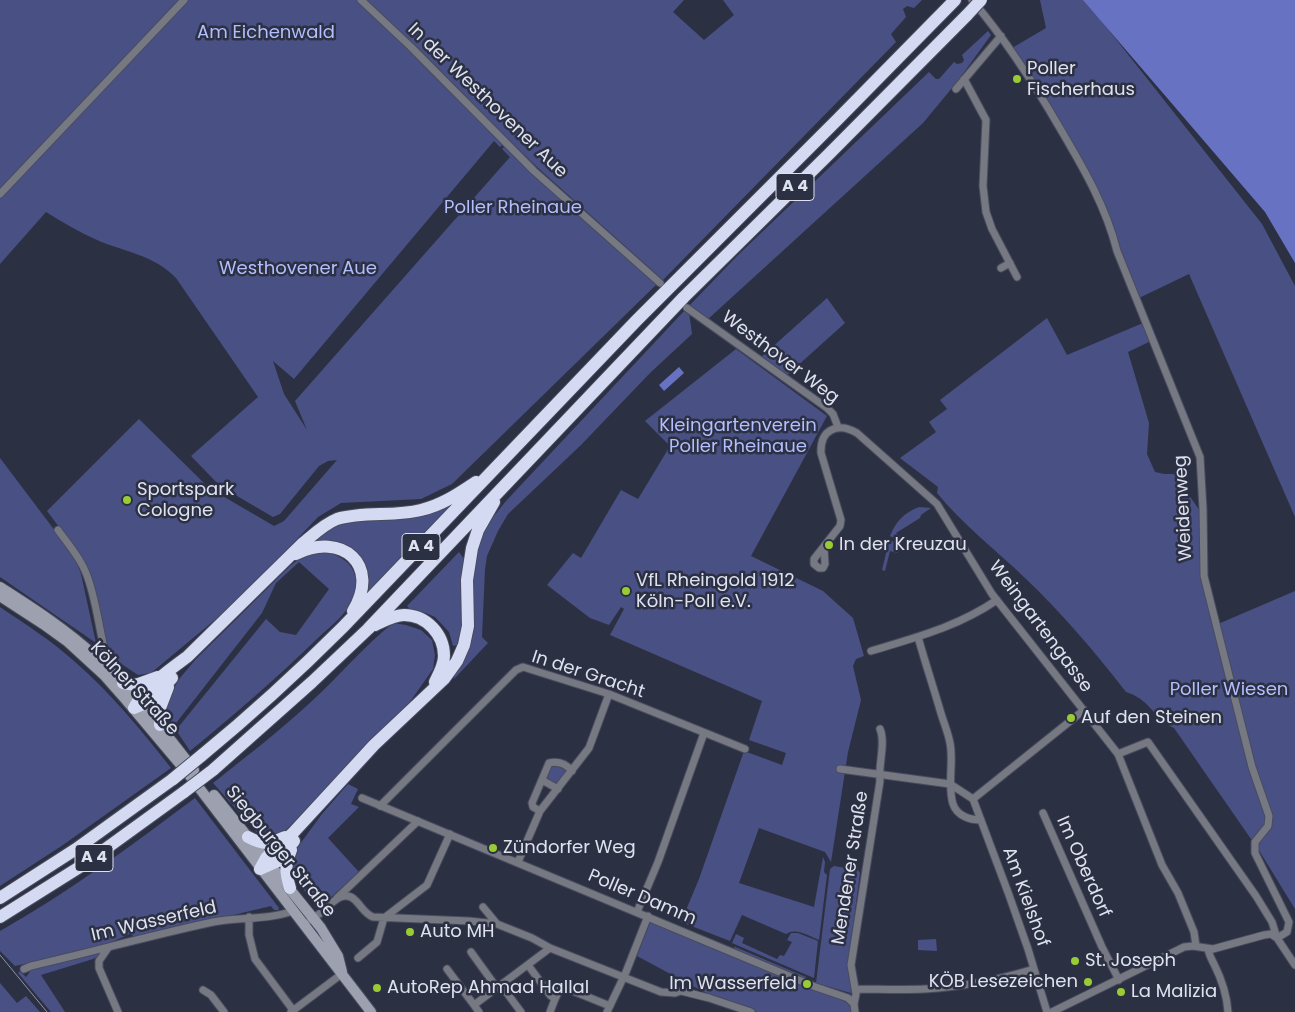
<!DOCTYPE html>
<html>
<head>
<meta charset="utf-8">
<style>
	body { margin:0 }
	canvas { display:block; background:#2c3043 }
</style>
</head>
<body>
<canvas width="1295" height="1012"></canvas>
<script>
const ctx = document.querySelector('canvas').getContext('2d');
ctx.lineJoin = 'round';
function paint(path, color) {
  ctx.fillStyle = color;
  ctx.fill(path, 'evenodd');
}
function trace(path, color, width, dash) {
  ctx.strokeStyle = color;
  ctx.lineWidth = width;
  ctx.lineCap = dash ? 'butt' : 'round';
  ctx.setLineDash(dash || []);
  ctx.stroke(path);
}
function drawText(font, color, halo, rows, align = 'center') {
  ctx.font = font + ' Poppins,sans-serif';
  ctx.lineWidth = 5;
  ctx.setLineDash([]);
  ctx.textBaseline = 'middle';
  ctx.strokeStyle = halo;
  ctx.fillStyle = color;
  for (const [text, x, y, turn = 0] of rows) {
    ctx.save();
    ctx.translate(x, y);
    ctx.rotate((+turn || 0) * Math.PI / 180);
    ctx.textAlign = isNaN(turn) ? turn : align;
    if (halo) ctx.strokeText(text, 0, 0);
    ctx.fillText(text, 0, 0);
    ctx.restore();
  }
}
const green = new Path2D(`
	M0 0H359L410 49 503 144 500 147 494 141 294 379 273 361 284 394 307 430 295 401 510 157 502 149 505 146 658 283 452 484 421 499 341 503 318 517 240 599 151 673 138 675 108 655 78 552 47 511 139 419 209 488 274 526 284 521 337 460 328 461 319 466 280 514 273 517 220 486 191 456 258 397 176 278C154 255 125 252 97 240 79 232 62 222 46 212L0 264Z
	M365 0H684L673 12 704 40 734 15 723 0H922L914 8 907 6 903 9 906 17 891 34 896 42 663 280 537 167Z
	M1040 0H1085L1262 224 1295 286V517L1189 274 1139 298 1118 248 1108 213 1012 48 1046 28Z
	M988 31 991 35 957 82 923 123 707 320 689 306 738 255 929 72 936 79H939L954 62 957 64 962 63 964 60 962 55Z
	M827 298 845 323 785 377 759 359Z
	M685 310 689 312 692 334 650 373 581 445 508 514 498 531 487 556 485 569 482 637 488 643 454 679 473 568 481 538 489 522 506 501Z
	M1047 318 1067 355 1143 323 1151 341 1128 352 1149 423 1147 454 1155 472 1164 474H1174L1200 511V569L1204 572 1218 624 1295 591V909L1260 852 1174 728C1154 719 1150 699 1126 692 1095 652 1062 613 1025 578 996 550 963 525 937 493L938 487 900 458 936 432 929 422 947 409 940 400Z
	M736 349 827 416 751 556 823 591 853 618 864 656 856 659 853 666 861 700 848 752 831 862 825 852 759 828 739 883 814 907 823 857 825 862 824 872 827 875 819 940C809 936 796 927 786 934L742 915 730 941 681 922 699 879 744 751 782 765 786 753 749 740 762 701 610 635 624 609 621 607 609 625 590 618 547 585 573 553 581 558 621 490 638 499 670 446 645 421Z
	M0 458 74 556 81 574 96 643 0 577Z
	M453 504 368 593 358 558 310 546 319 534 337 524Z
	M919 507 931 508 921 515 920 518 896 533 898 536 894 538 890 536C896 521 904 513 919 507Z
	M889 541H893L900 551 897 553 890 551 885 571 882 570Z
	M329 552C344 559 353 563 356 580 356 584 357 588 356 591 351 611 332 625 318 638 277 678 234 715 190 751L176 730 266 619 280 632 296 635 329 589 299 562 276 583 262 613 173 727 166 710V701L180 678 196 659 289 567C301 556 312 553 329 552Z
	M459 552 464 559 463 629 458 645 453 646 449 632 435 617 426 613 412 611 407 606Z
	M0 607C25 624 52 641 74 661 110 692 142 731 171 768L63 845 0 886Z
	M393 623 406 625 421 630 432 640 435 655 433 669 407 706 282 834 276 838 259 835 213 783C247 756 281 730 313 700 340 675 364 646 393 623Z
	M552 764 566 768 567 771 557 785 547 780 546 777Z
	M348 784 358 789 351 804 359 807 328 838 359 872 318 909 295 878 292 865 294 852 322 814Z
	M195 798 279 908 278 910H274L271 906 137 938 130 934 109 943 105 946 15 966 0 951V931C69 892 132 845 195 798Z
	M834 866 858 870 860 873 848 964 854 994 816 983 830 869Z
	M654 922 844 1000 850 1006 852 1012H757L704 992 637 956 650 923Z
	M791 933H798L818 941 814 978 732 943 736 934 744 938 742 943 777 959 780 955 784 956 792 942 787 940Z
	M936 939 937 951 918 950V940Z
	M734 947H735L806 977 805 979 735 949Z
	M98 953 99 956 93 959 41 975 65 1012H51L18 973 20 971 26 977 32 969Z
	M0 983 17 1003 26 996 40 1012H0Z`);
const water = new Path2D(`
	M1083 0H1295V263L1265 212Z
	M679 367 684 373 664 391 659 385Z`);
const minor = new Path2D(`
	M361 0 411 47 534 171 660 283
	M972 0C1006 40 1035 85 1061 130 1084 169 1106 207 1117 251L1200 457 1203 509 1204 576 1252 767 1269 816 1268 826 1255 842V853L1289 922 1287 932 1277 938
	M964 79 986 120 983 186 986 212 992 229 1017 277
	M956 89 1001 36
	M0 194 184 0
	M1001 268 1010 263
	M687 308 827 408 833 414 838 427
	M58 530C68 544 80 557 86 573 96 597 99 630 106 656L107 667
	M824 547 825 564 823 568H819L814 564V559L840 526 841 520 821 453C820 429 838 422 857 433L937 504 992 594 1118 754 1162 865 1178 893 1194 932 1196 946
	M918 637C925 662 933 686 940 710 943 721 948 732 950 743 954 763 947 785 953 804 957 816 970 820 981 820
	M871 651C917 637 957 627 997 600
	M1118 754 1148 742 1256 896 1272 922 1277 938 1295 965
	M840 769 950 784 973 799 1009 895 1028 949 1047 1012
	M542 780 558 789
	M362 798 813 986 848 998 854 1004
	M973 799 1084 710
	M380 806 516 670 523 667 609 694 745 749
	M540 811 533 807 532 803 549 763C558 761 566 764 572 771
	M1043 813 1102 947 1119 980
	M518 862 540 811 589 748 609 694
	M337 898 418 821
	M483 907 497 924
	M637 912 658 862 704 733
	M249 917V935L255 959 293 1010
	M310 920C314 917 319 915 323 911 332 903 344 888 356 901 362 907 365 914 373 917L469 921 497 924 532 938 550 948 661 992 675 993 681 991 709 998 751 1012
	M108 948 99 961V968L118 1012
	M1208 949C1209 955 1211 958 1214 964 1221 978 1227 996 1228 1012
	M471 952 497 988
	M358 958 377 942 384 918 427 885 450 834
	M528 965 550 995 555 999 550 1012
	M24 969 31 966C92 952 152 935 213 922 240 917 268 920 293 911
	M447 969 474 1005 550 948
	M501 985 521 1012
	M856 989C878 989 902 990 925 989 962 987 998 980 1034 969
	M203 990 211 995 224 1012
	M555 999 560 989 563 987 610 1006
	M474 1005 479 1012
	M291 1012 343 973
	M607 1012 626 972 648 916
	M855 1012 854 1004 856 994 851 965 880 781C878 765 886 743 880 729
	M1052 1012 1184 947 1193 946 1213 949 1264 935 1271 934 1277 938`);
const secondary = new Path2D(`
	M0 587C33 608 67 630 96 657 133 691 163 730 194 770
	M0 596 43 624 68 642 104 675 126 700 190 776 371 1012
	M214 795 321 928 338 956 342 972`);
const motorway = new Path2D(`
	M296 554C342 531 381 565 353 611
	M375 625C384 621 394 615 404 615 426 615 444 634 444 656 444 665 439 674 435 682
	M123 683 136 685 158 677
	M134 708C145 687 168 671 187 657L302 544C313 535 324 524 337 519 364 511 394 517 421 510 442 505 458 494 476 482
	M134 708 151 701 172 678
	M160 725V708L168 687
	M201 756C251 715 298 672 343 627L637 320 839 118 955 0
	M213 770 312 682 368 629 684 297 829 154 967 15
	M248 837C265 846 269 844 285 837
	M260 869 266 858 292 834 374 745 444 679 457 661 464 645 468 626 467 580 472 548 478 530 494 502
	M260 869 278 861 294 841
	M290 888C285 871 285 866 291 850
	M0 898 76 849 173 779
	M0 917 86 863 184 792`);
const tram = new Path2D(`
	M0 955 47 1012`);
const motorwayBridge = new Path2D(`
	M967 15 981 0
	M173 779 201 756
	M184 792 213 770`);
const markers = [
	[1017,79,5,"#99cb35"],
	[127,500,5,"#99cb35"],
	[829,545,5,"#99cb35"],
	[626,591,5,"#99cb35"],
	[1071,718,5,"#99cb35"],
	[493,848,5,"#99cb35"],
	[410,932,5,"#99cb35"],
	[1075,961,5,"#99cb35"],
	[1088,982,5,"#99cb35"],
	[807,984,5,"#99cb35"],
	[377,988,5,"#99cb35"],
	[1121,992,5,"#99cb35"]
];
const shields = [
	[795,187,38],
	[421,547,38],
	[94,858,38]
];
const shieldNames = [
	["A 4",795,187],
	["A 4",421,547],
	["A 4",94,858]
];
const parkNames = [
	["Am Eichenwald",266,33],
	["Poller Rheinaue",513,208],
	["Westhovener Aue",298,269],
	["Kleingartenverein",738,426],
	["Poller Rheinaue",738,447],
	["Poller Wiesen",1229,690]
];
const poiNames = [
	["Poller",1027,69],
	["Fischerhaus",1027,90],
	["Sportspark",137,490],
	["Cologne",137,511],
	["In der Kreuzau",839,545],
	["VfL Rheingold 1912",636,581],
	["Köln-Poll e.V.",636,602],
	["Auf den Steinen",1081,718],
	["Zündorfer Weg",503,848],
	["Auto MH",420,932],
	["St. Joseph",1085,961],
	["KÖB Lesezeichen",1078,982,"right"],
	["Im Wasserfeld",797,984,"right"],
	["AutoRep Ahmad Hallal",387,988],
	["La Malizia",1131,992]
];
const streetNames = [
	["In der Westhovener Aue",487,101,44],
	["Westhover Weg",780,358,37],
	["Weidenweg",1184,508,-93],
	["Weingartengasse",1040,627,53],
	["In der Gracht",588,675,18],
	["Kölner Straße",134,689,47],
	["Siegburger Straße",280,852,51],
	["Im Oberdorf",1083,867,66],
	["Mendener Straße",851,868,-81],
	["Am Kielshof",1025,897,70],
	["Poller Damm",642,898,23],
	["Im Wasserfeld",154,922,-13]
];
paint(green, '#495084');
paint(water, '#6872c2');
trace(minor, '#494c5e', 9);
trace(secondary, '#494c5e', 12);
trace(motorway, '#494c5e', 14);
trace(minor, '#767882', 7);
trace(secondary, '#9ca0af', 10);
trace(motorway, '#d5daf3', 12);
trace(tram, '#8e92a1', 1);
trace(motorwayBridge, '#494c5e', 14, []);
trace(motorwayBridge, '#d5daf3', 12);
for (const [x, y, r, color] of markers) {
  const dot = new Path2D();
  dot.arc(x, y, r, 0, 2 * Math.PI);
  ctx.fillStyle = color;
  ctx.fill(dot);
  trace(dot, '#2c3043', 2);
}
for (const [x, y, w] of shields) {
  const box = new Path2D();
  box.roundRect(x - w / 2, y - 13.5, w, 27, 4);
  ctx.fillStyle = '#2c3043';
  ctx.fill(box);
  trace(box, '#dfe2ee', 1);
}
drawText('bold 16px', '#dfe2ee', null, shieldNames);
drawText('18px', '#b3befe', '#2c3043', parkNames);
drawText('18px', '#dfe2ee', '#2c3043', poiNames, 'left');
drawText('18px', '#dfe2ee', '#2c3043', streetNames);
</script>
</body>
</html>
